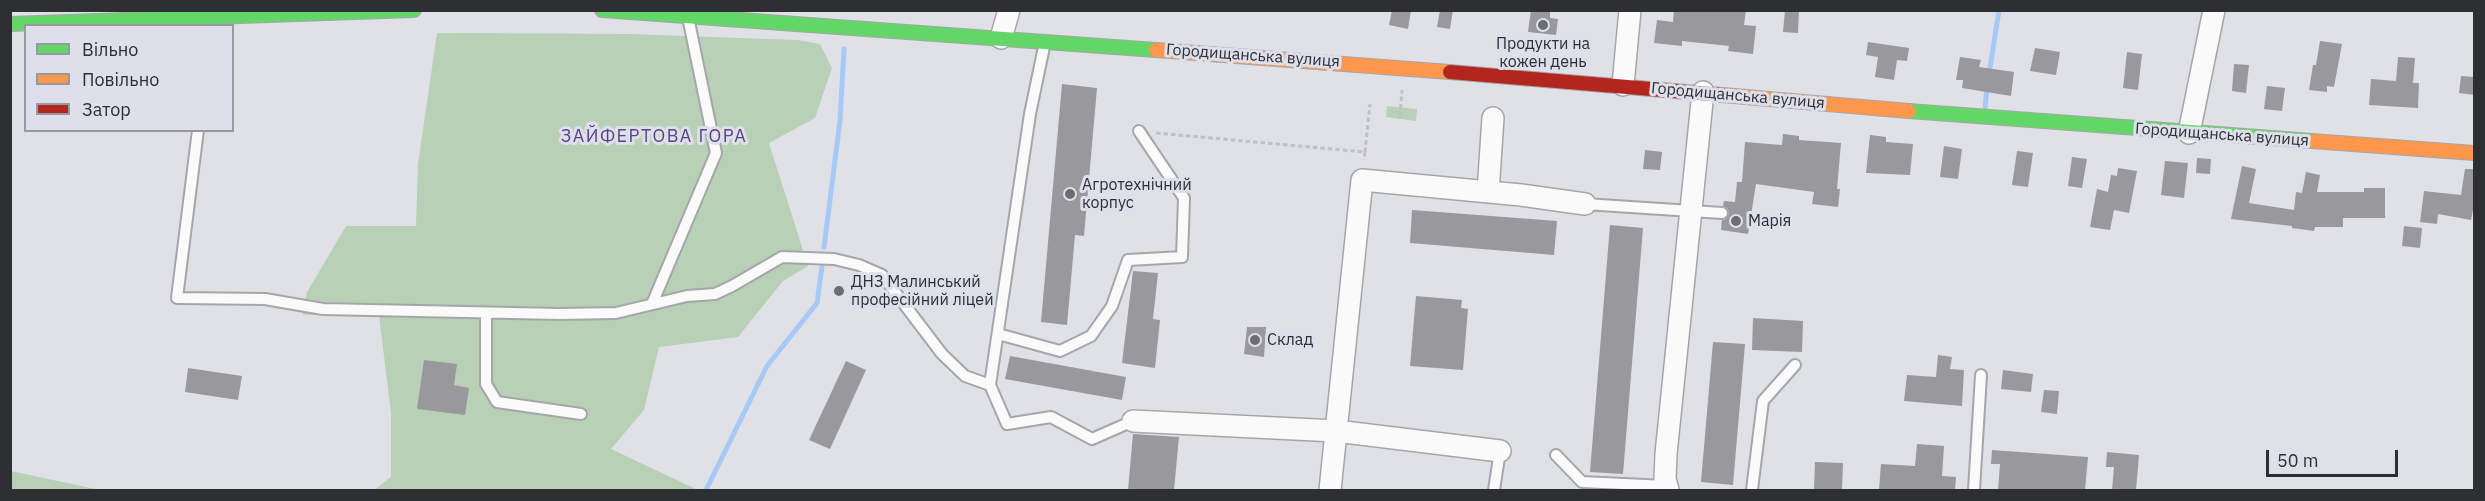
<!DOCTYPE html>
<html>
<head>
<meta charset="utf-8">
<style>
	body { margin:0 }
	#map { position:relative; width:2485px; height:501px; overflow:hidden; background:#e0e1e7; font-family:"IBM Plex Sans",sans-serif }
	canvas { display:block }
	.frame { position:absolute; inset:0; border:12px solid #2e2f33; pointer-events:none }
	.legend { position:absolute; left:24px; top:24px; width:210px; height:108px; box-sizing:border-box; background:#dddfea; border:2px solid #9799a1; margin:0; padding:8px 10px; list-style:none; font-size:18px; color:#2e2f33 }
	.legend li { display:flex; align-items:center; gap:12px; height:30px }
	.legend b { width:30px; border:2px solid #9799a1 }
	.scale { position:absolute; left:2266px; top:450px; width:132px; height:27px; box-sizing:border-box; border:3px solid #2e2f33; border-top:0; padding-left:8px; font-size:18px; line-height:21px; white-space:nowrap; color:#2e2f33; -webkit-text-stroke:4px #dddfea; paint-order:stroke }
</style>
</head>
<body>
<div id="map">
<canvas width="2485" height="501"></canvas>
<div class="frame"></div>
<ul class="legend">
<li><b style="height:8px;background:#63d668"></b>Вільно</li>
<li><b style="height:8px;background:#ff974d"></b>Повільно</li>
<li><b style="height:8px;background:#b3261e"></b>Затор</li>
</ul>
<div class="scale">50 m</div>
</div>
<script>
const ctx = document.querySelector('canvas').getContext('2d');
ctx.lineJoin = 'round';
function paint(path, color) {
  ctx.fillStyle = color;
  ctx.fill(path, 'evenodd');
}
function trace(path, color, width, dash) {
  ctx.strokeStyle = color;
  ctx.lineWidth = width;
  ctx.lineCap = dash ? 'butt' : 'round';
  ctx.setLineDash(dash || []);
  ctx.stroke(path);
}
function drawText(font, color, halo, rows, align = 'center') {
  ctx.font = font + ' "IBM Plex Sans",sans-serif';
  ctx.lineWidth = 6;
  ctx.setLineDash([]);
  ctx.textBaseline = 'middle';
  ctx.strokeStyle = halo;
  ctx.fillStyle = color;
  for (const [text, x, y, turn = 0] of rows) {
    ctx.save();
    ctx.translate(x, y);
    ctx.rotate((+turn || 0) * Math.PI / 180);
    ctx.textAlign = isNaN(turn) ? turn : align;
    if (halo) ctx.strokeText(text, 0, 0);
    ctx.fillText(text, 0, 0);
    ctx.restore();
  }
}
const green = new Path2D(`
	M437 33 630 34 797 40 820 44 832 68 815 118 769 143 808 266 783 281 738 337 659 347 644 410 611 449 698 490H374L391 477V413L379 315H303L307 292 346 226H416L418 164Z
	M1387 106 1417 109 1416 121 1386 117Z
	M11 471 100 490H11Z`);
const stream = new Path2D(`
	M1989 74 1999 10
	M1985 109 1987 86
	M824 247 840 121 844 49
	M706 490 767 366 817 303 822 267`);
const building = new Path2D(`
	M1392 10H1411L1408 29 1389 25Z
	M1440 10H1453L1450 29 1437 27Z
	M1531 10H1550V18L1558 19 1556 35 1528 32Z
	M1674 10H1746L1744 25 1756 26 1753 54 1728 51 1729 46 1682 41V46L1654 43 1657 20 1673 22Z
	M1785 10H1799L1798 33 1783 32Z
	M2320 41 2342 44 2334 87 2327 86V92L2309 90 2313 65H2316Z
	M1868 42 1909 48 1907 61 1897 60 1894 80 1875 77 1878 57 1866 55Z
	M2035 48 2060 52 2056 75 2030 71Z
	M2127 52 2142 54 2138 90 2123 88Z
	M1960 57 1981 60 1979 67 2014 72 2011 96 1962 88 1963 80H1956Z
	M2398 57 2415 58 2413 83H2419L2418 108 2369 105 2371 79 2396 81Z
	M2234 64 2249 65 2246 93 2232 91Z
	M2461 76 2475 77V95L2459 93Z
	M1062 84 1097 88 1084 236 1075 235 1067 325 1041 322Z
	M2267 86 2285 88 2282 111 2264 109Z
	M1783 134 1799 136V140L1841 143 1837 189H1840L1838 207 1812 204 1814 192 1756 184 1748 234 1721 230 1722 220 1726 219 1729 214 1728 209 1723 206 1724 201 1735 202 1737 182H1742L1745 142 1782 145Z
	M1870 135 1886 137V142L1913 144 1910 175 1866 173Z
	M1944 146 1962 149 1958 179 1940 177Z
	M1645 150 1662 152 1660 170 1643 169Z
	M2017 151 2033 153 2028 187 2012 185Z
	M2072 157 2087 159 2082 188 2068 186Z
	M2197 158 2211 159 2210 174 2196 173Z
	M2165 161 2188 163 2184 198 2161 195Z
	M2242 166 2256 169 2249 203 2294 210 2296 192 2302 193 2306 172 2320 175 2317 192H2364V188H2385V218H2343V227H2315L2314 231 2292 228V226L2231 219Z
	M2118 168 2137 171 2129 213 2114 210 2110 230 2090 227 2097 189 2108 192 2111 175 2117 176Z
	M2465 169H2475V200L2471 220 2438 214 2437 224 2420 222 2424 191 2461 195Z
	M1412 210 1557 221 1554 255 1410 243Z
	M1610 225 1643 228 1623 474 1590 472Z
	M2404 226 2422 228 2420 248 2402 246Z
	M1133 271 1158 273 1153 319 1160 320 1155 368 1122 363Z
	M1416 296 1462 300 1461 308 1468 309 1463 370 1410 366Z
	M1753 318 1803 321 1802 352 1752 350Z
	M1247 327H1266L1264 357 1244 354Z
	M1713 342 1745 344 1733 485 1701 482Z
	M1938 355 1952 357 1950 369 1964 370 1962 406 1904 401 1907 375 1936 377Z
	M1010 356 1126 377 1122 400 1005 379Z
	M424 360 457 364 454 385 469 388 465 415 417 409Z
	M846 361 866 370 830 449 809 440Z
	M188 368 242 376 238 400 185 392Z
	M2003 370 2033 374 2031 392 2001 389Z
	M2044 390 2059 391 2057 414 2041 412Z
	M1133 434 1179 437 1174 490H1128Z
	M1917 444 1944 446 1942 476 1956 477 1955 490H1879L1881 464 1915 466Z
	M1992 450 2088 457 2085 490H1998L2000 464H1991Z
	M2107 452 2139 455 2136 490H2112L2114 467H2106Z
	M1815 462 1843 463 1842 490H1814Z`);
const path = new Path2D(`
	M1400 116 1402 90
	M1156 133 1365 152 1364 160
	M1365 152 1370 104`);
const lane = new Path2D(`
	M198 130 177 298 265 299 323 309 559 314 616 313 687 296 715 294 732 286 782 257 834 259 859 265 882 275 942 354 965 376 990 385 1030 114 1045 42
	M1585 204 1722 213
	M652 304 716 153 688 17
	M486 313V384L497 402 581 414
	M998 334 1060 351 1091 336 1112 306 1128 260 1182 257 1184 198 1139 131
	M990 385 1007 424 1051 417 1092 439 1133 421
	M1556 455 1582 482 1666 486
	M1494 490 1500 451
	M1752 490 1763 401 1795 365
	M1974 490 1981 375`);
const street = new Path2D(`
	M1001 38 1009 10
	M1623 85 1630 10
	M2189 133 2214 10
	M1488 192 1493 118
	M1133 421 1336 431 1500 451
	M1330 490 1362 180 1521 195 1585 204
	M1668 490 1665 479 1666 454 1703 92`);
const fast = new Path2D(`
	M602 10 1156 50
	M10 24 414 10
	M1909 111 2312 141`);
const slow = new Path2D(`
	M1156 50 1450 72
	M1722 95 1909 111
	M2312 141 2474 153`);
const jam = new Path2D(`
	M1450 72 1722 95`);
const markers = [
	[1543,25,6,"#6c6d72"],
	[1070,194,6,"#6c6d72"],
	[1736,221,6,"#6c6d72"],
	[839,291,6,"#6c6d72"],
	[1255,340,6,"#6c6d72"]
];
const poiNames = [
	["Продукти на",1543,44,"center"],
	["кожен день",1543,62,"center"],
	["Агротехнічний",1082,185],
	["корпус",1082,203],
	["Марія",1748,221],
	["ДНЗ Малинський",851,282],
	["професійний ліцей",851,300],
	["Склад",1267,340]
];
const streetNames = [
	["Городищанська вулиця",1253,56,4],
	["Городищанська вулиця",1738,96,5],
	["Городищанська вулиця",2222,135,4]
];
const neighbourhoodNames = [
	["ЗАЙФЕРТОВА ГОРА",654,137]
];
paint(green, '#b7d0b6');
trace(stream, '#a7c9f6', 5);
paint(building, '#99989d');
trace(lane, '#a6a6aa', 14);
trace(street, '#a6a6aa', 24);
trace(fast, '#a6a6aa', 16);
trace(slow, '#a6a6aa', 16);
trace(jam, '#a6a6aa', 16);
trace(path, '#c1c1c3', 3, [4.5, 3]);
trace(lane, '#fafafb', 10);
trace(street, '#fafafb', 21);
trace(fast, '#63d668', 14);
trace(slow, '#ff974d', 14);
trace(jam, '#b3261e', 14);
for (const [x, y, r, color] of markers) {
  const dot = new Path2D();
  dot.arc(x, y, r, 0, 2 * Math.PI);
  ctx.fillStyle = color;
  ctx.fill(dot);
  trace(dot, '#dddfea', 2);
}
drawText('16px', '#2e2f33', '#dddfea', poiNames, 'left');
drawText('16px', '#2e2f33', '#dddfea', streetNames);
ctx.letterSpacing = '1.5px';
drawText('18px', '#5d427f', '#dddfea', neighbourhoodNames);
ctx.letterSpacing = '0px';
</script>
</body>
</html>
